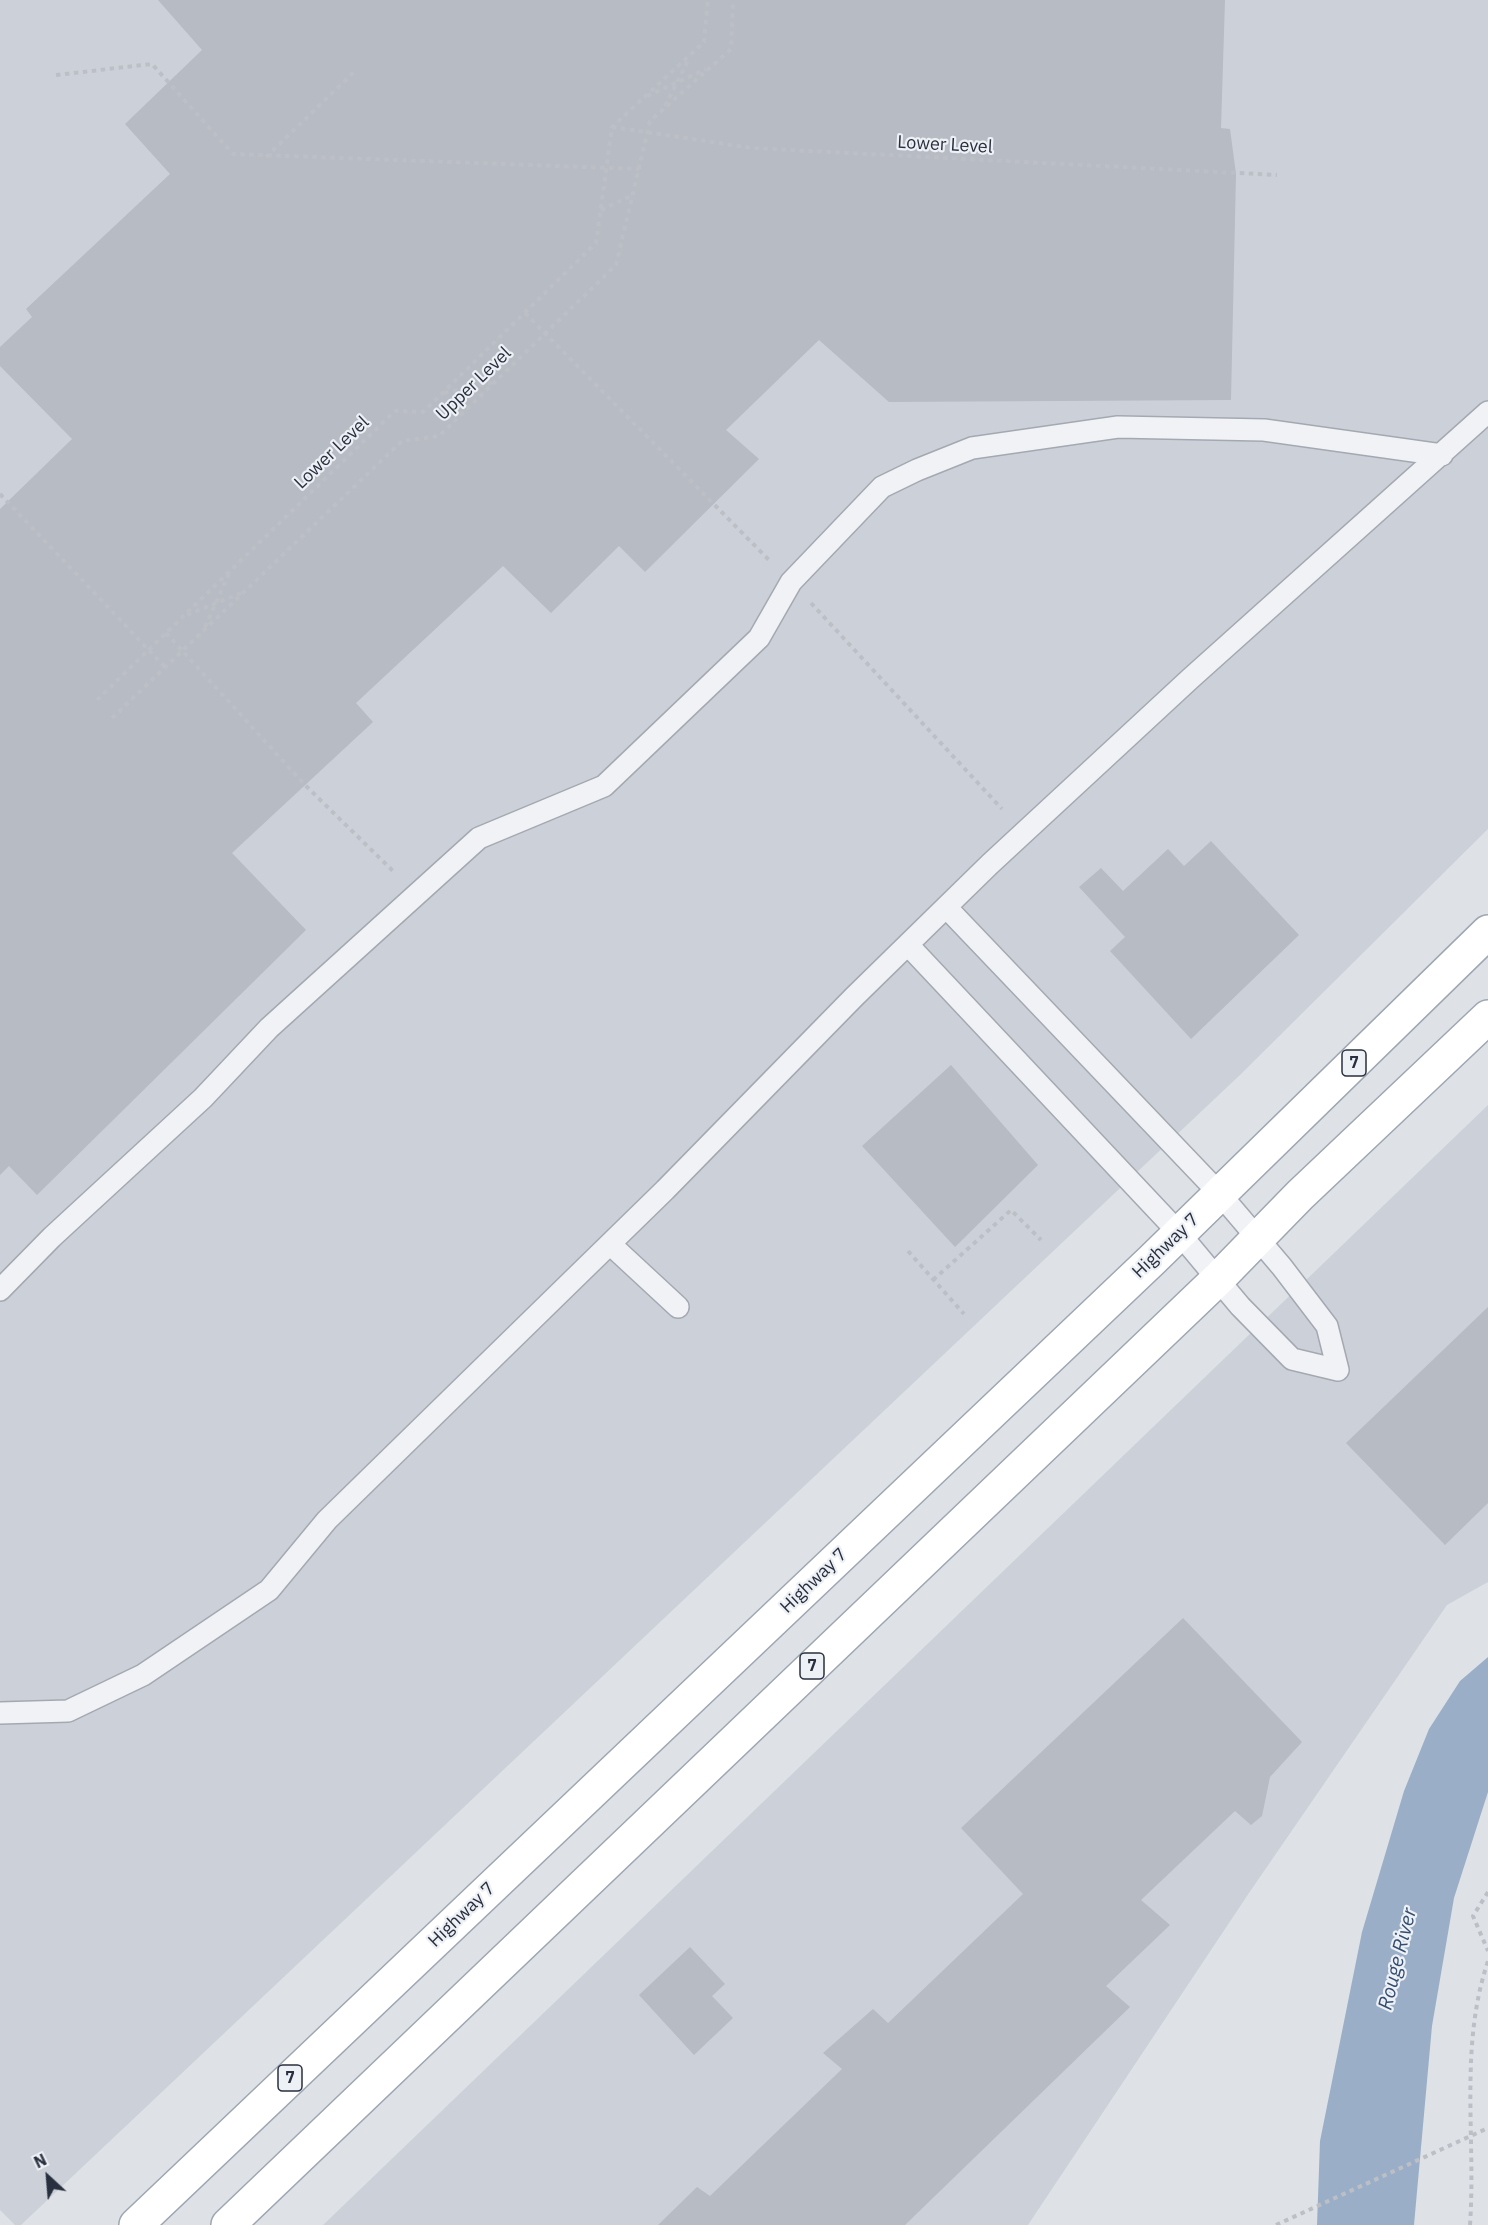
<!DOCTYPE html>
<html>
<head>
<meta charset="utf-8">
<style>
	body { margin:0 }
	#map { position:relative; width:1488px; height:2225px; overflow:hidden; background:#dee2e7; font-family:"IBM Plex Sans",sans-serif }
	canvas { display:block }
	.north { position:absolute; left:18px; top:2147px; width:60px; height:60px; -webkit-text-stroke:4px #edf0f5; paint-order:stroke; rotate:334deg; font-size:16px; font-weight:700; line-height:24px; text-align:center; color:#282f3e }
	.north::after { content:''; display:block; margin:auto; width:21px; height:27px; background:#282f3e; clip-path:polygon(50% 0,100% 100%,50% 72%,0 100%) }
</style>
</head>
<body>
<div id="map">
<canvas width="1488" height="2225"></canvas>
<div class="north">N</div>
</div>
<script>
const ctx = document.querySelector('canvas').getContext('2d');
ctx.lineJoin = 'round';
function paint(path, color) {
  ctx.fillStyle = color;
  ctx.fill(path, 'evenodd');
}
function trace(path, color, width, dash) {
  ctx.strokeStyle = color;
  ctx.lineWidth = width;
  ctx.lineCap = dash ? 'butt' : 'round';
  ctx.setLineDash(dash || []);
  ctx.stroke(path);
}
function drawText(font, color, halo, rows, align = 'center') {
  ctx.font = font + ' "IBM Plex Sans",sans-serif';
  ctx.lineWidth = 4.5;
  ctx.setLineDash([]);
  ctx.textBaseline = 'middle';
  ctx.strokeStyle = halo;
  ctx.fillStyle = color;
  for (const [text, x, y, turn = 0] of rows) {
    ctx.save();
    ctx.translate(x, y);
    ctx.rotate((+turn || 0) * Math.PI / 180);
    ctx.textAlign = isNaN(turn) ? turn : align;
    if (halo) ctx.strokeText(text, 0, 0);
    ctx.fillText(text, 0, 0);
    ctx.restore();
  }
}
const built = new Path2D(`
	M0 0H1488V829L1240 1075 21 2225H15L0 2210Z
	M1488 1105V1582L1447 1605 1249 1893 1028 2225H323Z`);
const water = new Path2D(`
	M1488 1657V1792L1454 1898 1432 2026 1414 2225H1317L1320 2141 1362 1932 1404 1791 1429 1729 1460 1681Z`);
const building = new Path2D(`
	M158 0H1225L1221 128 1230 129 1236 174 1231 400 889 402 819 340 726 430 759 459 645 572 619 546 551 613 503 566 356 703 373 722 232 853 306 930 37 1195 9 1166 0 1175V509L72 439 0 366V347L32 317 26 309 170 174 125 124 202 50Z
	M1211 841 1299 935 1191 1039 1110 951 1125 937 1079 887 1101 868 1123 891 1168 849 1184 866Z
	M951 1065 1038 1165 955 1247 862 1146Z
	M1488 1307V1503L1445 1545 1346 1443Z
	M1183 1618 1302 1742 1270 1777 1262 1816 1251 1825 1235 1811 1141 1900 1170 1925 1106 1986 1130 2007 905 2225H658L697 2187 710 2196 842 2069 823 2053 873 2009 888 2023 1023 1894 961 1828Z
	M690 1947 725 1984 712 1996 733 2018 694 2055 639 1995Z`);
const path = new Path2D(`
	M56 75 152 64 233 154 639 169
	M647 96 706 69
	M665 106 689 59
	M612 127 752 148 1277 175
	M266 157 356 70
	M601 210 633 195
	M525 313 770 561
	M444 393 492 383
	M0 494 166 668
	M811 603 1002 809
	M187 615 241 593
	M205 627 229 574
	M166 633 305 785 395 873
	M97 700 395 411 423 412 596 243 612 127 704 42 708 0
	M112 718 402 441 439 436 616 265 650 121 731 49 733 0
	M908 1251 964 1314
	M933 1280 1011 1210 1041 1240
	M1488 1892 1473 1916 1488 1951
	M1276 2225 1488 2128
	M1470 2225C1476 2136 1459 2047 1488 1961`);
const service = new Path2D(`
	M909 946 1179 1233 1240 1306 1292 1359 1338 1370 1327 1326 1282 1267 1220 1194 946 907
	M610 1244 678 1307
	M0 1290 52 1237 203 1098 269 1028 479 838 604 786 759 638 791 582 882 487 917 470 972 448 1118 427 1264 430 1442 455
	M0 1713 68 1711 143 1675 269 1590 327 1520 665 1190 854 997 990 864 1191 678 1488 412`);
const primary = new Path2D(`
	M136 2225 1152 1260 1488 932
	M228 2225 1218 1279 1300 1195 1488 1017`);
const shields = [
	[1354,1063,24],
	[812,1666,24],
	[290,2078,24]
];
const shieldNames = [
	["7",1354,1063],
	["7",812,1666],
	["7",290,2078]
];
const streetNames = [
	["Lower Level",945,145,3],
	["Upper Level",474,384,-44],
	["Lower Level",332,453,-44],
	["Highway 7",1166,1246,-44],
	["Highway 7",814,1581,-44],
	["Highway 7",462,1915,-44]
];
const waterNames = [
	["Rouge River",1398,1959,-76]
];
paint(built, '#ccd1d9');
paint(water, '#9aafc7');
paint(building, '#b6bbc4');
trace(service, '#a4a9b1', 24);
trace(primary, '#9ea6b3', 36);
trace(path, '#bdbfc6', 4, [4.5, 4.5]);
trace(service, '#f1f2f6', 21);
trace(primary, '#fff', 33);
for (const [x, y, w] of shields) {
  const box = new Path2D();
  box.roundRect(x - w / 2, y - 13, w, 26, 4.5);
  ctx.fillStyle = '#edf0f5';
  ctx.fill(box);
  trace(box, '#282f3e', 1.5);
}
drawText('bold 16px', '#282f3e', null, shieldNames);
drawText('18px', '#282f3e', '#edf0f5', streetNames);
drawText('italic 20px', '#334d71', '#edf0f5', waterNames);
</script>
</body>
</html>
